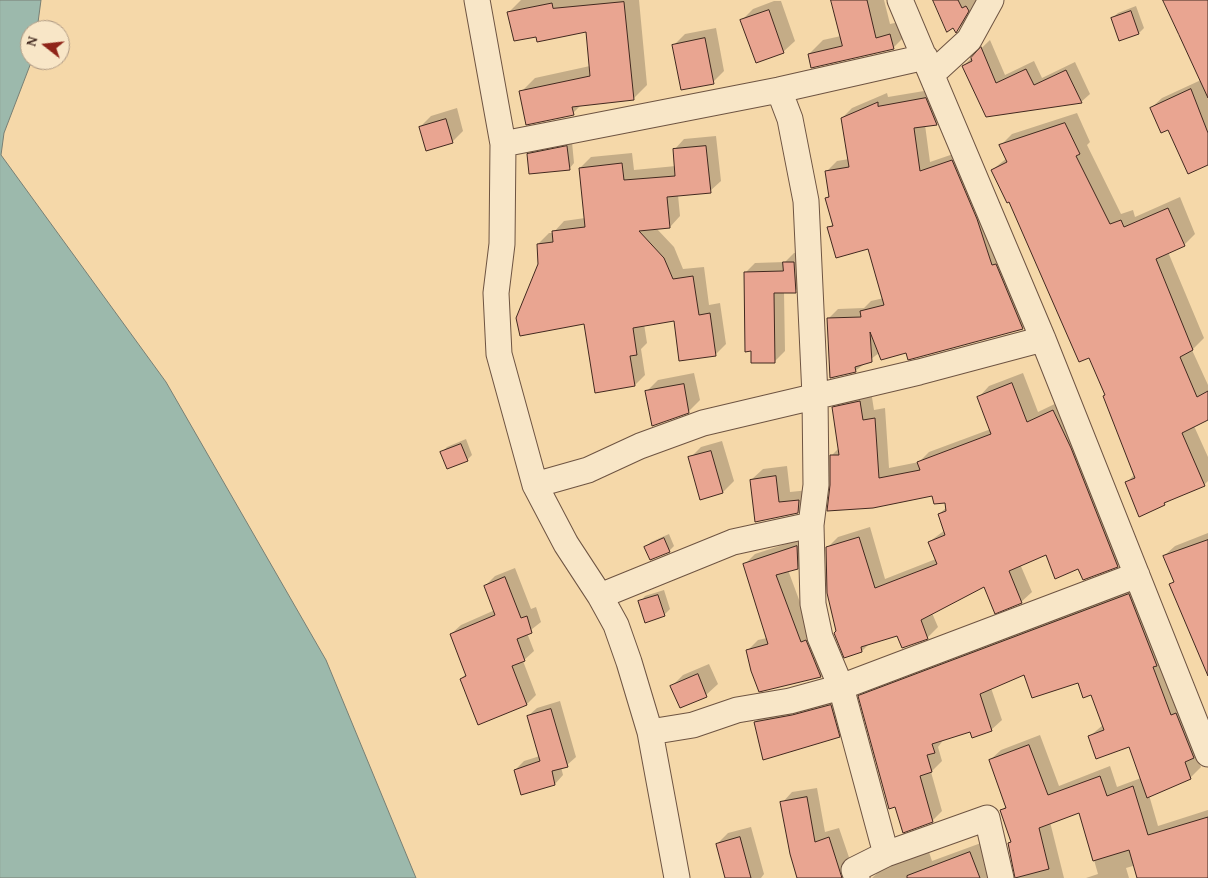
<!DOCTYPE html>
<html>
<head>
<meta charset="utf-8">
<style>
	body { margin:0 }
	#map { position:relative; width:1208px; height:878px; overflow:hidden; background:#f5d8a9; font-family:"Gentium Book Plus",serif }
	canvas { display:block }
	.north { position:absolute; left:20px; top:20px; width:50px; height:50px; box-sizing:border-box; background:#f8e6c7; border:1px solid #af9a84; border-radius:50%; rotate:286deg; font-size:14px; font-weight:700; line-height:20px; text-align:center; color:#41281f }
	.north::after { content:''; display:block; margin:auto; width:18px; height:22px; background:#8f2418; clip-path:polygon(50% 0,100% 100%,50% 72%,0 100%) }
</style>
</head>
<body>
<div id="map">
<canvas width="1208" height="878"></canvas>
<div class="north">N</div>
</div>
<script>
const ctx = document.querySelector('canvas').getContext('2d');
ctx.lineJoin = 'round';
function paint(path, color) {
  ctx.fillStyle = color;
  ctx.fill(path, 'evenodd');
}
function trace(path, color, width, dash) {
  ctx.strokeStyle = color;
  ctx.lineWidth = width;
  ctx.lineCap = dash ? 'butt' : 'round';
  ctx.setLineDash(dash || []);
  ctx.stroke(path);
}
const water = new Path2D(`
	M0 0H41L37 30H30L32 60 4 133 1 155 166 382 326 660 416 878H0Z`);
const shadow = new Path2D(`
	M521 0H639L647 85 633 99 582 104 573 113 521 92 535 78 590 66 587 30 537 35 509 12Z
	M832 0H884L890 24 904 21 907 34 893 48 809 54 823 40 841 36Z
	M934 0H977L967 20 956 31Z
	M1165 0H1208V163L1169 128 1151 108 1162 98 1201 80Z
	M774 1H781L795 41 783 52 742 20 753 9Z
	M1136 6 1144 28 1139 33 1120 40 1112 18 1118 13Z
	M716 28 724 71 713 82 674 45 685 34Z
	M990 40 1005 75 1034 61 1042 78 1075 62 1090 94 1081 102 987 116 963 66Z
	M936 89 946 114 936 124 925 125 930 162 962 151 1033 318 1023 328 909 358 907 351 879 353 855 371 828 319 838 309 864 308 871 301 884 298 869 248 829 228 834 223 827 198 830 195 827 171 837 161 849 159 842 118 852 108 887 93 888 97Z
	M457 108 463 131 452 142 420 127 431 116Z
	M1077 113 1090 142 1087 145 1121 214 1133 210 1135 217 1180 197 1195 234 1184 245 1168 252 1204 338 1192 350 1208 385V419L1194 426 1208 457V481L1204 485 1169 499 1164 504 1126 483 1135 474 1106 395 1089 356 992 170 1007 158 1001 145 1012 134Z
	M716 136 721 181 710 191 678 195 680 216 670 227 656 228 674 247 683 269 704 267 709 305 720 303 726 344 715 355 675 319 644 324 647 343 641 349 645 375 635 385 540 264 538 244 549 233H553L564 221 585 218 580 168 591 157 632 153 634 170 676 166 674 150 684 139Z
	M572 142 574 163 569 169 528 154 534 149Z
	M794 253H804L805 281 795 291 784 292 785 351 775 361 753 350 745 273 755 263 785 262Z
	M694 373 700 400 688 412 647 391 658 380Z
	M1023 373 1038 412 1063 400 1128 555 1117 566 1079 568 1046 554 1020 564 1032 592 1021 602 985 586 932 613 938 627 927 638 898 635 870 643 862 651 837 631 827 548 838 537 870 527 885 579 936 559 929 542 945 530 939 514 947 507 946 502 932 495 832 485 831 456 840 447 834 408 844 397 871 391 874 410 885 408 889 468 919 462 929 452 991 429 979 397 989 386Z
	M466 439 472 455 467 460 442 452 447 447Z
	M722 441 734 481 723 492 690 458 701 447Z
	M787 466 790 492 809 490V501L797 512 756 521 751 480 763 469Z
	M1208 533V674L1171 585 1174 581 1164 556 1175 546Z
	M669 534 674 546 669 551 646 547 651 542Z
	M807 537 808 558 797 568 788 570 811 632 831 666 821 676 760 690 747 651 758 640 767 638 744 565 755 554Z
	M515 568 531 609 536 607 541 622 527 633 534 651 523 661 536 695 527 704 478 723 461 679 466 674 451 634 461 625 495 610 485 586 495 576Z
	M1139 584 1201 767 1190 778 1149 795 1158 826 1208 810V878H1166L1160 858 1126 868 1129 878H1086L1098 874 1080 811 1050 822 1064 878H1016L1009 844 1012 841 1001 811 1007 805 990 760 1001 750 1040 735 1059 786 1110 766 1117 787 1141 778 1129 745 1090 736 1103 725 1092 693 1079 681 1025 674 991 688 1002 720 991 730H971L944 739 938 747 942 761 931 772 942 811 932 821 860 696 870 686Z
	M664 590 670 609 665 614 646 621 640 602 645 596Z
	M709 664 718 684 706 695 680 707 672 686 683 675Z
	M842 694 850 725 839 736 755 722 766 711Z
	M560 701 576 757 567 765 561 767 563 775 555 784 522 793 515 770 524 761 540 756 528 716 537 708Z
	M817 788 825 832 839 828 854 872 857 878H799L782 803 792 792Z
	M751 827 764 874 761 878H726L717 844 728 833Z
	M981 843 994 878H872L883 868 928 849 932 861Z`);
const building = new Path2D(`
	M831 0H867L876 38 890 34 894 49 811 68 808 54 842 46Z
	M933 0H958L962 8 966 6 969 11 956 33 953 28 947 32Z
	M1163 0H1208V98L1179 35Z
	M624 2 634 100 572 107 574 115 526 125 519 91 590 76 586 32 537 42 536 37 514 41 507 12 552 3 553 8Z
	M769 10 784 53 756 63 740 20Z
	M1131 11 1139 34 1119 41 1111 18Z
	M705 38 714 84 681 90 672 45Z
	M981 47 996 83 1026 69 1034 85 1066 70 1082 103 986 117 962 66 972 61 971 58Z
	M1191 89 1208 133V165L1188 174 1168 130 1161 133 1150 108Z
	M926 98 937 125 914 128 920 171 952 160 977 219 992 265 996 264 1023 329 908 360 906 353 881 360 870 332 872 362 855 367 856 372 830 378 827 318 861 317 860 311 884 305 868 249 836 258 827 227 833 226 825 198 829 197 825 171 849 167 841 118 878 102V106Z
	M446 119 453 143 426 151 419 127Z
	M1065 123 1080 154 1076 156 1110 224 1121 220 1124 227 1168 208 1185 246 1156 259 1193 350 1180 357 1197 397 1208 391V420L1182 433 1205 486 1164 503 1165 505 1139 517 1125 482 1135 478 1103 396 1105 395 1089 358 1079 362 1009 202 1007 203 991 170 1007 162 999 145Z
	M567 146 570 170 529 174 527 154Z
	M706 146 711 193 667 197 670 228 639 231 664 258 673 279 693 276 699 315 710 313 716 356 679 361 674 321 633 328 637 355 630 356 635 386 595 393 584 324 520 336 516 318 538 264 537 244 553 242 552 231 585 227 579 168 622 163 624 180 675 176 673 149Z
	M783 262H794L796 293H774L775 363H751V351L745 352 744 272 783 271Z
	M1012 383 1027 422 1053 410 1071 448 1118 567 1083 580 1078 569 1055 579 1046 555 1009 571 1022 603 995 614 984 587 921 620 928 639 902 648 897 636 861 647 862 652 844 658 834 633 836 631 827 593 826 547 859 537 875 588 937 564 928 542 945 535 938 514 946 511 945 503 934 504 932 496 873 508 827 511 830 485V455H839L832 407 860 401 863 420 875 418 879 478 920 470 917 462 991 434 977 397Z
	M684 384 689 413 652 426 645 391Z
	M461 444 468 461 447 469 440 452Z
	M711 451 723 493 700 500 688 457Z
	M776 476 779 502 799 500 798 513 755 522 750 480Z
	M664 538 670 552 650 560 644 547Z
	M1208 540V676L1169 584 1174 582 1163 556Z
	M797 546 798 569 776 575 801 642 806 640 821 677 759 692 751 671 746 650 768 644 743 564Z
	M505 577 521 618 527 616 532 633 517 639 525 661 512 666 527 705 478 725 460 679 466 676 450 634 495 615 484 586Z
	M1129 594 1157 666 1153 667 1171 715 1176 713 1194 758 1185 762 1191 779 1147 798 1129 747 1096 759 1088 736 1104 730 1091 695 1083 698 1078 683 1032 698 1024 675 980 694 992 731 972 738 970 732 932 744 935 753 927 755 932 772 920 776 933 822 903 833 895 807 889 809 858 696Z
	M658 595 665 616 645 623 638 601Z
	M698 674 707 697 680 708 670 686Z
	M831 705 840 737 763 760 754 722 792 715Z
	M551 709 568 767 552 771 555 785 521 795 514 770 540 761 527 716Z
	M1029 745 1048 795 1100 776 1107 796 1133 786 1148 835 1208 817V878H1137L1129 850 1093 861 1079 813 1039 828 1049 869 1015 878 1008 843 1011 842 1000 810 1006 808 989 760Z
	M807 797 815 842 829 837 842 878H797L790 854 780 802Z
	M740 837 751 878H725L716 844Z
	M970 852 980 878H907V876Z`);
const minor = new Path2D(`
	M477 0 503 144 502 244 496 293 499 354 535 485 566 544 600 596 616 625 629 662 650 732 677 878
	M900 0 1043 339 1208 754
	M932 74 969 40 991 0
	M779 90 790 119 806 201 815 396 816 485 811 525 813 604 820 637 841 687 886 854 854 870 857 878
	M503 144 779 90 925 57
	M535 485 588 470 640 446 703 423 919 372 1043 339
	M600 596 733 542 811 525
	M650 732 693 725 737 710 790 701 841 687 1137 575
	M886 854 987 818 1001 878`);
paint(water, '#9cb9ac');
trace(water, '#787f74', 1);
paint(shadow, '#0003');
paint(building, '#e9a591');
trace(building, '#41281f', 1);
trace(minor, '#6e5442', 27);
trace(minor, '#f8e6c7', 25);
</script>
</body>
</html>
